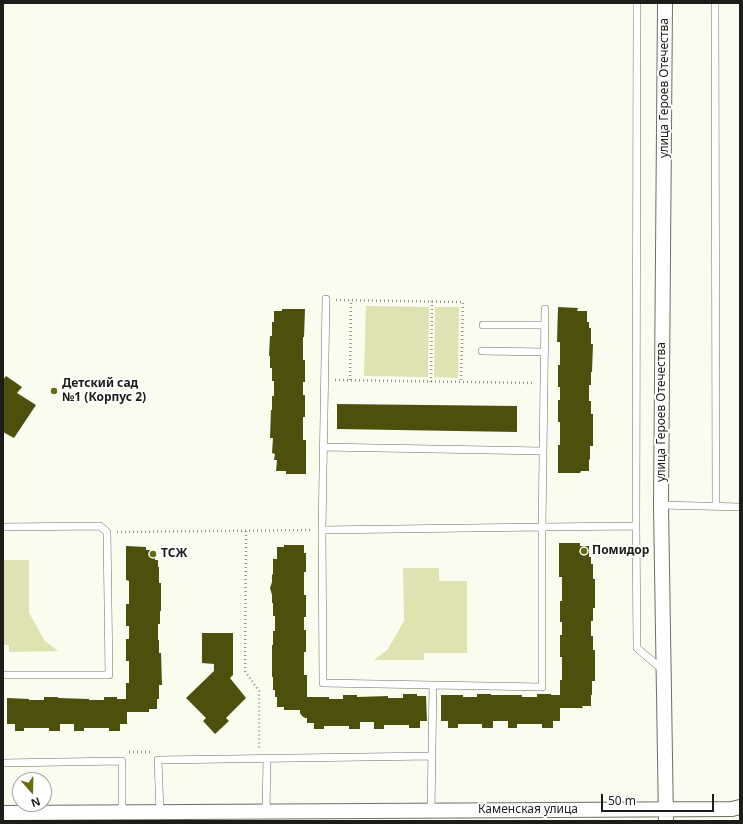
<!DOCTYPE html>
<html>
<head>
<meta charset="utf-8">
<style>
	body { margin:0 }
	#map { position:relative; width:743px; height:824px; overflow:hidden; background:#fafcf0; font-family:"Noto Sans",sans-serif }
	canvas { display:block }
	.frame { position:absolute; inset:0; border:4px solid #1c1d19; pointer-events:none }
	.north { position:absolute; left:12px; top:772px; width:40px; height:40px; box-sizing:border-box; background:#fff; border:1px solid #a4a5a3; border-radius:50%; rotate:160deg; font-size:11px; font-weight:700; line-height:16px; text-align:center; color:#1c1d19 }
	.north::after { content:''; display:block; margin:auto; width:14px; height:18px; background:#676b0c; clip-path:polygon(50% 0,100% 100%,50% 72%,0 100%) }
	.scale { position:absolute; left:601px; top:794px; width:113px; height:18px; box-sizing:border-box; border:2px solid #1c1d19; border-top:0; padding-left:5px; font-size:12px; line-height:14px; white-space:nowrap; color:#1c1d19; -webkit-text-stroke:3px #fff; paint-order:stroke }
</style>
</head>
<body>
<div id="map">
<canvas width="743" height="824"></canvas>
<div class="frame"></div>
<div class="north">N</div>
<div class="scale">50 m</div>
</div>
<script>
const ctx = document.querySelector('canvas').getContext('2d');
ctx.lineJoin = 'round';
function paint(path, color) {
  ctx.fillStyle = color;
  ctx.fill(path, 'evenodd');
}
function trace(path, color, width, dash) {
  ctx.strokeStyle = color;
  ctx.lineWidth = width;
  ctx.lineCap = dash ? 'butt' : 'round';
  ctx.setLineDash(dash || []);
  ctx.stroke(path);
}
function drawText(font, color, halo, rows, align = 'center') {
  ctx.font = font + ' "Noto Sans",sans-serif';
  ctx.lineWidth = 4;
  ctx.setLineDash([]);
  ctx.textBaseline = 'middle';
  ctx.strokeStyle = halo;
  ctx.fillStyle = color;
  for (const [text, x, y, turn = 0] of rows) {
    ctx.save();
    ctx.translate(x, y);
    ctx.rotate((+turn || 0) * Math.PI / 180);
    ctx.textAlign = isNaN(turn) ? turn : align;
    if (halo) ctx.strokeText(text, 0, 0);
    ctx.fillText(text, 0, 0);
    ctx.restore();
  }
}
const green = new Path2D(`
	M366 306 429 307 428 377 364 376Z
	M435 307H459L458 378 434 377Z
	M3 560H29V613L45 641 58 651 9 652V645H3Z
	M403 568H439V581H467V653H424V660H374L388 649 404 621Z`);
const building = new Path2D(`
	M558 307 578 308 577 311H587V322H589V328H591V344H593L592 372H591V385H589V401H591V414H593V446H590V460L589 459V471H581L580 473H558V445H560V422H558V400H560V387H558V365H560V342H557Z
	M282 309H305L304 337H303V360H305V382H303V395H305V417H303V440H306V474H286V471H276L277 460H274L275 454 272 453 273 438H270L271 410H272V396H274V381H272V368H270V356H269L270 336H272V322H274V311H282Z
	M6 376 22 387 17 393 36 405 14 438 3 432V380Z
	M337 404 517 406V432L337 429Z
	M559 543H580V546H589V557H591V564H593V579H595V608H593V621H591V636H593V650H595V681H592V695H591V706H582L583 708H560V721H553V728H542V724H517V728H508V721H493V728H482V724H458V728H448V721H441V695H463V697H477V694H491V695H522V697H537V694H551V695H560V680H562V657H560V635H562V622H560V601H562V577H559Z
	M284 545H304V553H306V572H304V595H306V617H304V630H306V652H304V675H307V697H329V699H343V695H357V697L388 696V698H403V694H417V696H426L427 721H420V728H409V725H384V729H374V722H360V729H349V726H324V729H314V723H307V718H305L302 716 300 713V710H284V707H277V697H275V690H273V677H272V645H273V631H275V616H273V603H272V595L270 588 272 582V575L273 574V559H277V547H284Z
	M126 546 146 547V550H155V560H158V567H159V583H161V611H160V624H158V640H159V653H161L162 685H159V699H157V709H149V712H127V724H120V731H109V728H84V731H74V724H60V731H49V728H24V731H15V724H7V698L29 699V700H44V697H58V698L89 699V700H104V697H117V699H126V683H129V661H126V639H129V626H126V604H129V581L126 580Z
	M202 633H233V675L230 678 246 698 226 718 229 721 215 734 203 721 206 718 186 698 214 671V664L202 663Z`);
const path = new Path2D(`
	M336 300 463 302 461 382
	M335 380 534 383
	M350 380 351 300
	M431 382 432 301
	M246 531 245 671 259 691V749
	M117 532 312 530
	M129 752H152`);
const service = new Path2D(`
	M637 3 636 526 637 648 664 671
	M715 3 716 506
	M545 309 542 527 636 526
	M483 325H545
	M482 351 545 352
	M323 447 543 451
	M661 505 740 507
	M3 527 100 526 107 532 109 675H3
	M322 530 326 299
	M3 763 122 761V813
	M431 811 433 685 323 683 322 530 542 527V687L433 685
	M160 812 158 760 432 756
	M266 812 267 758`);
const minor = new Path2D(`
	M665 3 661 505 666 821
	M3 813 732 809 740 807`);
const markers = [
	[54,391,4,"#676b0c"],
	[584,551,4,"#676b0c"],
	[153,554,4,"#676b0c"]
];
const streetNames = [
	["улица Героев Отечества",665,88,-90],
	["улица Героев Отечества",662,412,-90],
	["Каменская улица",528,810]
];
const poiNames = [
	["Детский сад",62,384],
	["№1 (Корпус 2)",62,398],
	["Помидор",592,551],
	["ТСЖ",161,554]
];
paint(green, '#dee3b1');
paint(building, '#4d500d');
trace(service, '#6e6f65', 8);
trace(minor, '#6e6f65', 16);
trace(path, '#94968d', 2.5, [1, 3]);
trace(service, '#fff', 7);
trace(minor, '#fff', 14);
for (const [x, y, r, color] of markers) {
  const dot = new Path2D();
  dot.arc(x, y, r, 0, 2 * Math.PI);
  ctx.fillStyle = color;
  ctx.fill(dot);
  trace(dot, '#fff', 1.5);
}
drawText('12px', '#1c1d19', '#fff', streetNames);
drawText('bold 12px', '#1c1d19', '#fff', poiNames, 'left');
</script>
</body>
</html>
